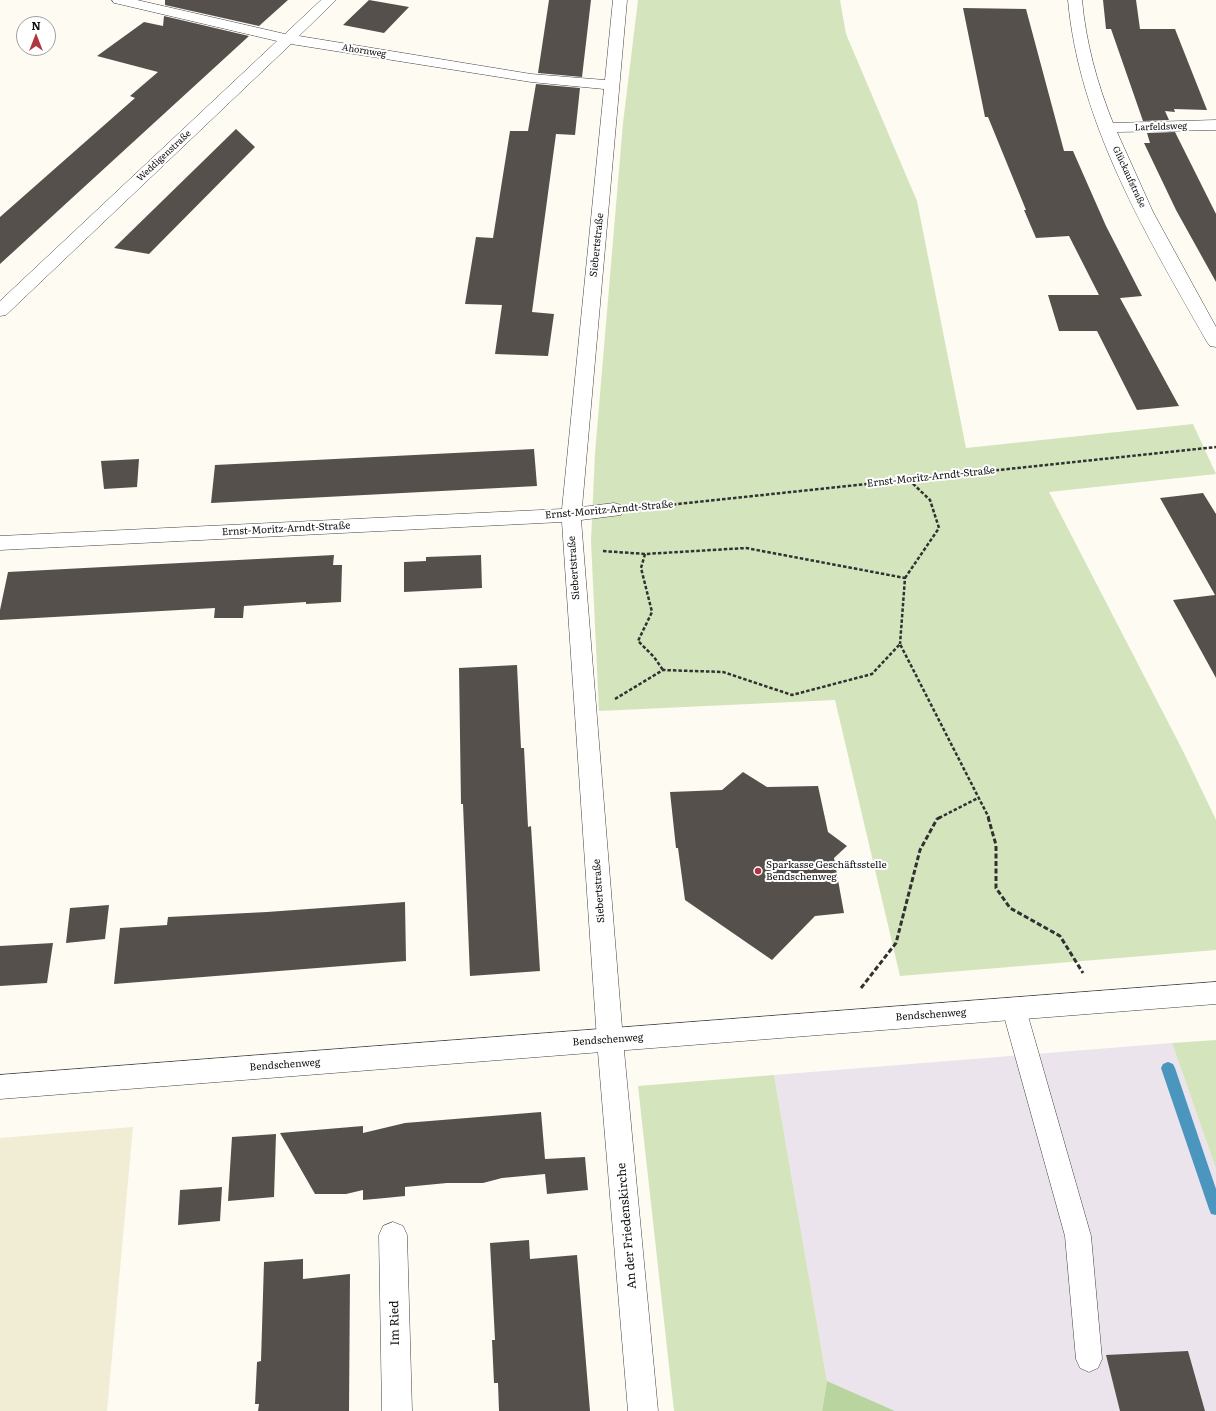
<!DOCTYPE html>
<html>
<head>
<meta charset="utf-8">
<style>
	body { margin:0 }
	#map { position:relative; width:1216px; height:1411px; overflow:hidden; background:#fdfbf2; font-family:Literata,serif }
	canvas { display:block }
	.north { position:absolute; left:16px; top:16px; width:40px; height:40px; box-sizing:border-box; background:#fff; border:1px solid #9f9f9f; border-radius:50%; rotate:0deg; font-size:11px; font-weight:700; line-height:16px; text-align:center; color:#0f0f0f }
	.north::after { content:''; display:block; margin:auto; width:14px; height:18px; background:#b03541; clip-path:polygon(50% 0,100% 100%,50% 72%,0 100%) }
</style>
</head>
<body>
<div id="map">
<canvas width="1216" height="1411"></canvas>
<div class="north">N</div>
</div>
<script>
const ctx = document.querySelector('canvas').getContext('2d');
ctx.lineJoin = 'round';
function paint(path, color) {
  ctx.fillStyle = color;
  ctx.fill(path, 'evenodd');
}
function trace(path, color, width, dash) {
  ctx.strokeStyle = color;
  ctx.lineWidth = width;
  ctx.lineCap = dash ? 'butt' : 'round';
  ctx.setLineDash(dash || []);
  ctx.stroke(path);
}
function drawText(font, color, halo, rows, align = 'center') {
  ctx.font = font + ' Literata,serif';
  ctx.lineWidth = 4;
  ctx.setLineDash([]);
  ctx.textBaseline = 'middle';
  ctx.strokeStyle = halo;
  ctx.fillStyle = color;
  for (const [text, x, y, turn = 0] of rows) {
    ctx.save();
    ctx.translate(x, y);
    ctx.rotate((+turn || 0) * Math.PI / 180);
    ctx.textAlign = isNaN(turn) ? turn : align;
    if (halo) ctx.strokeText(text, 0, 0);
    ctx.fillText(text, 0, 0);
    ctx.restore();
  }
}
const industrial = new Path2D(`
	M1172 1043 1216 1169V1411H895L827 1381 774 1075Z`);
const farmland = new Path2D(`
	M133 1127 107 1411H0V1138Z`);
const green = new Path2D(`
	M638 0H840L846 34 917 201 966 448 1193 424 1216 474 1049 492 1184 753 1216 820V950L900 976 835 700 599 711 591 541 595 453 623 123Z
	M1216 1040V1169L1172 1043Z
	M774 1075 827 1381 822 1411H674L638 1086Z`);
const forest = new Path2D(`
	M827 1381 895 1411H822Z`);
const stream = new Path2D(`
	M1168 1062 1173 1064 1175 1068 1216 1189V1215L1211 1214 1209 1209 1161 1068 1163 1064Z`);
const building = new Path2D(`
	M165 0H288L259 26 165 5Z
	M369 0 409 7 384 33 343 25Z
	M549 0H591L582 77 538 73Z
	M1103 0H1136L1140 29H1175L1207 110 1174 109 1175 112 1165 111 1169 120 1143 121 1111 29H1106Z
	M963 8 1026 9 1064 151H1073L1106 226 1142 296 1120 298 1179 406 1137 410 1097 331H1059L1048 295H1099L1069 236 1036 238 1024 210H1026L988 117H985Z
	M164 16 249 36 0 264V217L135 98 130 96 158 72 97 56 144 22 163 26Z
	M536 84 580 88 575 135 556 134 532 312 554 314 548 356 495 354 502 305 465 304 476 237 493 238 510 131H528Z
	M236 129 255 147 149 254 114 248Z
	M1175 132 1216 214V282L1176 210 1144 143H1150L1147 133Z
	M534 449 537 486 211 503 215 465Z
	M139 459 137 487 104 489 101 461Z
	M1203 493 1216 514V678L1173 600 1215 595 1160 498Z
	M334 555 333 565H342L341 602 306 604V602L244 606 243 618H214L215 608 0 620V610L8 572Z
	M481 555 482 588 404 592V562L426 561V557Z
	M517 665 521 748H524L528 827 531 826 540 971 470 976 463 804H461L459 668Z
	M743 772 767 787 818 786 828 832 847 846 834 858 844 913 815 916 772 960 685 900 678 848H676L670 792 722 790Z
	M405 902 406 961 114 984 120 928 167 925 168 917 267 912Z
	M109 905 105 939 66 943 70 908Z
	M53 943 47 983 0 986V946Z
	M541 1112 545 1159 585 1157 588 1190 547 1194 545 1174 502 1178 483 1183H447L405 1187V1196L385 1198 363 1200V1190L346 1194H315L280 1133 363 1126V1133L405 1123Z
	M276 1134 274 1197 228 1201 232 1137Z
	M222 1187 220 1221 178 1225 180 1190Z
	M529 1240 530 1259 577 1255 590 1411H499L498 1383H494L492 1340H495L490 1243Z
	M303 1259V1279L350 1274 349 1411H258L259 1404H255L257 1362 261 1361 264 1262Z
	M1188 1351 1205 1411H1120L1106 1355Z`);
const pathFar1 = new Path2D(`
	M640 508 1216 447
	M603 551 645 554 746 548 905 578 900 644
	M645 554 641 568 652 612 638 641 654 657 663 670
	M905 578 939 528 930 500 908 479
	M615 699 663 670 723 672 792 695 872 674 900 644 989 818
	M939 818 978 798`);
const path = new Path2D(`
	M988 817 996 845V888L1010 908 1060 936 1083 973
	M861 988 896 943 920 850 937 819 941 817`);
const service = new Path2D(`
	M1014 999 1022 1002 1026 1009 1091 1236 1102 1359 1098 1368 1089 1372 1080 1368 1076 1359 1065 1236 1002 1009 1006 1002Z`);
const minor = new Path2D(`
	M112 0H137L285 34 321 0H336L299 36 531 74 605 80 613 0H627L582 507 614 503 621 505 624 510 621 515 581 520 623 1040 658 1411H628L597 1040 562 522 0 550V536L562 509 604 89 531 82 291 44 6 315 0 316V301L277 41 119 4 114 3Z
	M1068 0H1082C1086 43 1097 83 1113 123L1216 120V130L1117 132 1153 212 1216 327V347L1210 346 1207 342C1147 236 1079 124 1068 0Z
	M393 1222 403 1226 407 1235 412 1411H382L379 1235 383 1226Z`);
const tertiary = new Path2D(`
	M1216 982V1004L0 1099V1075Z`);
const markers = [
	[758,871,4,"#b03541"]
];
const farStreetnames = [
	["Ahornweg",364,51,9],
	["Larfeldsweg",1161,127,-2],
	["Weddigenstraße",164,156,-43],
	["Glückaufstraße",1129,177,65]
];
const streetNames = [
	["Siebertstraße",597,245,-84],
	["Ernst-Moritz-Arndt-Straße",931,477,-6],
	["Ernst-Moritz-Arndt-Straße",609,510,-5],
	["Ernst-Moritz-Arndt-Straße",286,529,-3],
	["Siebertstraße",574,568,-94],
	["Siebertstraße",599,891,-94],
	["Bendschenweg",931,1015,-4],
	["Bendschenweg",608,1040,-4],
	["Bendschenweg",285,1065,-4]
];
const poiNames = [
	["Sparkasse Geschäftsstelle",766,865],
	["Bendschenweg",766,877]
];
const nearStreetnames = [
	["An der Friedenskirche",627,1226,-95],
	["Im Ried",395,1323,-91]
];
paint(industrial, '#ebe4ec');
paint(farmland, '#f1edd4');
paint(green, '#d4e5be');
paint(forest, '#b9d49f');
paint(stream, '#4a96bf');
paint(building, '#56504c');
trace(service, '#424242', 1);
trace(minor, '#424242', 1);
trace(tertiary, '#424242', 1);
trace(pathFar1, '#313131', 2.5, [3.5, 2]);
trace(path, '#313131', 3, [5, 2.5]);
paint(service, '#fff');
paint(minor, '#fff');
paint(tertiary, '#fff');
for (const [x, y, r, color] of markers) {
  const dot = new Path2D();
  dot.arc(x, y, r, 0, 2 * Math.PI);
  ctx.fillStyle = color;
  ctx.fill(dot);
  trace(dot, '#fff', 1.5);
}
drawText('9px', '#0f0f0f', '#fff', farStreetnames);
drawText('10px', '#0f0f0f', '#fff', streetNames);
drawText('10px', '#0f0f0f', '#fff', poiNames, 'left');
drawText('12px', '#0f0f0f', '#fff', nearStreetnames);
</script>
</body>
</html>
